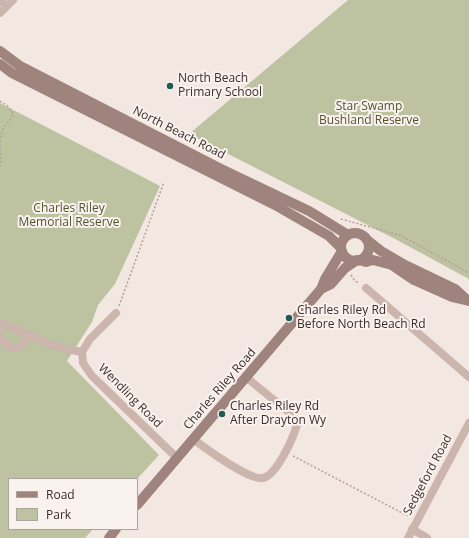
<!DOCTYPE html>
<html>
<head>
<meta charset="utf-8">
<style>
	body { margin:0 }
	#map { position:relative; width:469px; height:538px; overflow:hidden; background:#f3e7e1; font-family:"Open Sans",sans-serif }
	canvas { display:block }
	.legend { position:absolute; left:8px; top:478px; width:130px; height:52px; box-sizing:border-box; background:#faf2ee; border:1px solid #ada3a0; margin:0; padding:5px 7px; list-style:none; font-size:12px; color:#3a2d2b }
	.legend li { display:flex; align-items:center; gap:8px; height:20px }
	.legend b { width:20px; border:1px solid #ada3a0 }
</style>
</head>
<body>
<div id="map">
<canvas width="469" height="538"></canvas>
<ul class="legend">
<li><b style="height:5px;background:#9f847e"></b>Road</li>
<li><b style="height:11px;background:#bdc2a1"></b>Park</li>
</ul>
</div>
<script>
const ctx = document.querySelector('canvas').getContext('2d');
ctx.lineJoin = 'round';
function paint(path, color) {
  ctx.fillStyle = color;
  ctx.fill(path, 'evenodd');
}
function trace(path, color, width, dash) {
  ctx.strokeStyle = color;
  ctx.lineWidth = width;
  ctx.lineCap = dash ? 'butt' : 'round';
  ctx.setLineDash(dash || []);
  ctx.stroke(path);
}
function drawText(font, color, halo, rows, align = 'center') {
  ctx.font = font + ' "Open Sans",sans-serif';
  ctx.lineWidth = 4;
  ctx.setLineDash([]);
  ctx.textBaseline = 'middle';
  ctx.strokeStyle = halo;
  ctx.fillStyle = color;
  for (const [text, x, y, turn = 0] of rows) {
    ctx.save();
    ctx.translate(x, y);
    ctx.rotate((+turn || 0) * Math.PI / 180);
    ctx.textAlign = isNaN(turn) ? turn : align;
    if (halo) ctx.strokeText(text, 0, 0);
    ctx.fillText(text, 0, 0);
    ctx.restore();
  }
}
const green = new Path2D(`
	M348 0H469V279L397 240 189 134Z
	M0 103 160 186 115 284 98 305 92 322 67 361 159 455 137 479H9V529H93L85 538H0Z`);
const path = new Path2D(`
	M0 101 9 107 13 114C11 120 7 123 4 128 0 134 0 141 0 147
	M0 149 1 159 0 166
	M341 219 402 236 469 273
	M351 275 355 281 359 283
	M119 306 164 182
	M293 456 410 517`);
const street = new Path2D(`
	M0 2 2 0
	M0 13 13 0
	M366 288 469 377
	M0 327 1 323 52 345 61 348 82 352 83 363 92 376 177 458
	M0 337 7 346 16 349C23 345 26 342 28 335
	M82 352 90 339 116 313
	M193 439C205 448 250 481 263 478 277 475 293 438 297 425L291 414 247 378
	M412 529 427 538
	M408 538 469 423`);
const secondary = new Path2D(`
	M0 51 20 66 219 168 309 211 348 235
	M0 64 12 73 275 205 329 236 341 248
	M341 247a14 14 0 1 1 28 0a14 14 0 1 1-28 0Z
	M367 240 381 251 405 265 455 289 467 300
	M360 260 366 262 373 260 392 265 414 280 452 297 469 301
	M321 289 331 284 345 268 357 260
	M137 505 321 289 325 279 342 251
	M109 538 116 529`);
const markers = [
	[170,86,4,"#225a53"],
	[289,318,4,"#225a53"],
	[222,414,4,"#225a53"]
];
const poiNames = [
	["North Beach",178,79],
	["Primary School",178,93],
	["Charles Riley Rd",297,311],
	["Before North Beach Rd",297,325],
	["Charles Riley Rd",230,407],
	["After Drayton Wy",230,421]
];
const parkNames = [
	["Star Swamp",369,107],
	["Bushland Reserve",369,121],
	["Charles Riley",69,209],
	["Memorial Reserve",69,223]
];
const streetNames = [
	["North Beach Road",179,133,27],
	["Charles Riley Road",220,389,-49],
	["Wendling Road",130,396,45],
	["Sedgeford Road",428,475,-62]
];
paint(green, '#bdc2a1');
trace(path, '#b79f97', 1.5, [2, 2]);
trace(street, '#cbb5ad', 8);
trace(secondary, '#9f847e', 10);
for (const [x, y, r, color] of markers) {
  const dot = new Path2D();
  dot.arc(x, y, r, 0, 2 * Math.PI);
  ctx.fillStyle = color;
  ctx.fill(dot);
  trace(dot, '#faf2ee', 1.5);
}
drawText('12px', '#3a2d2b', '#faf2ee', poiNames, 'left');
drawText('12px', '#505730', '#faf2ee', parkNames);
drawText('12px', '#3a2d2b', '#faf2ee', streetNames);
</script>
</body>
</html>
